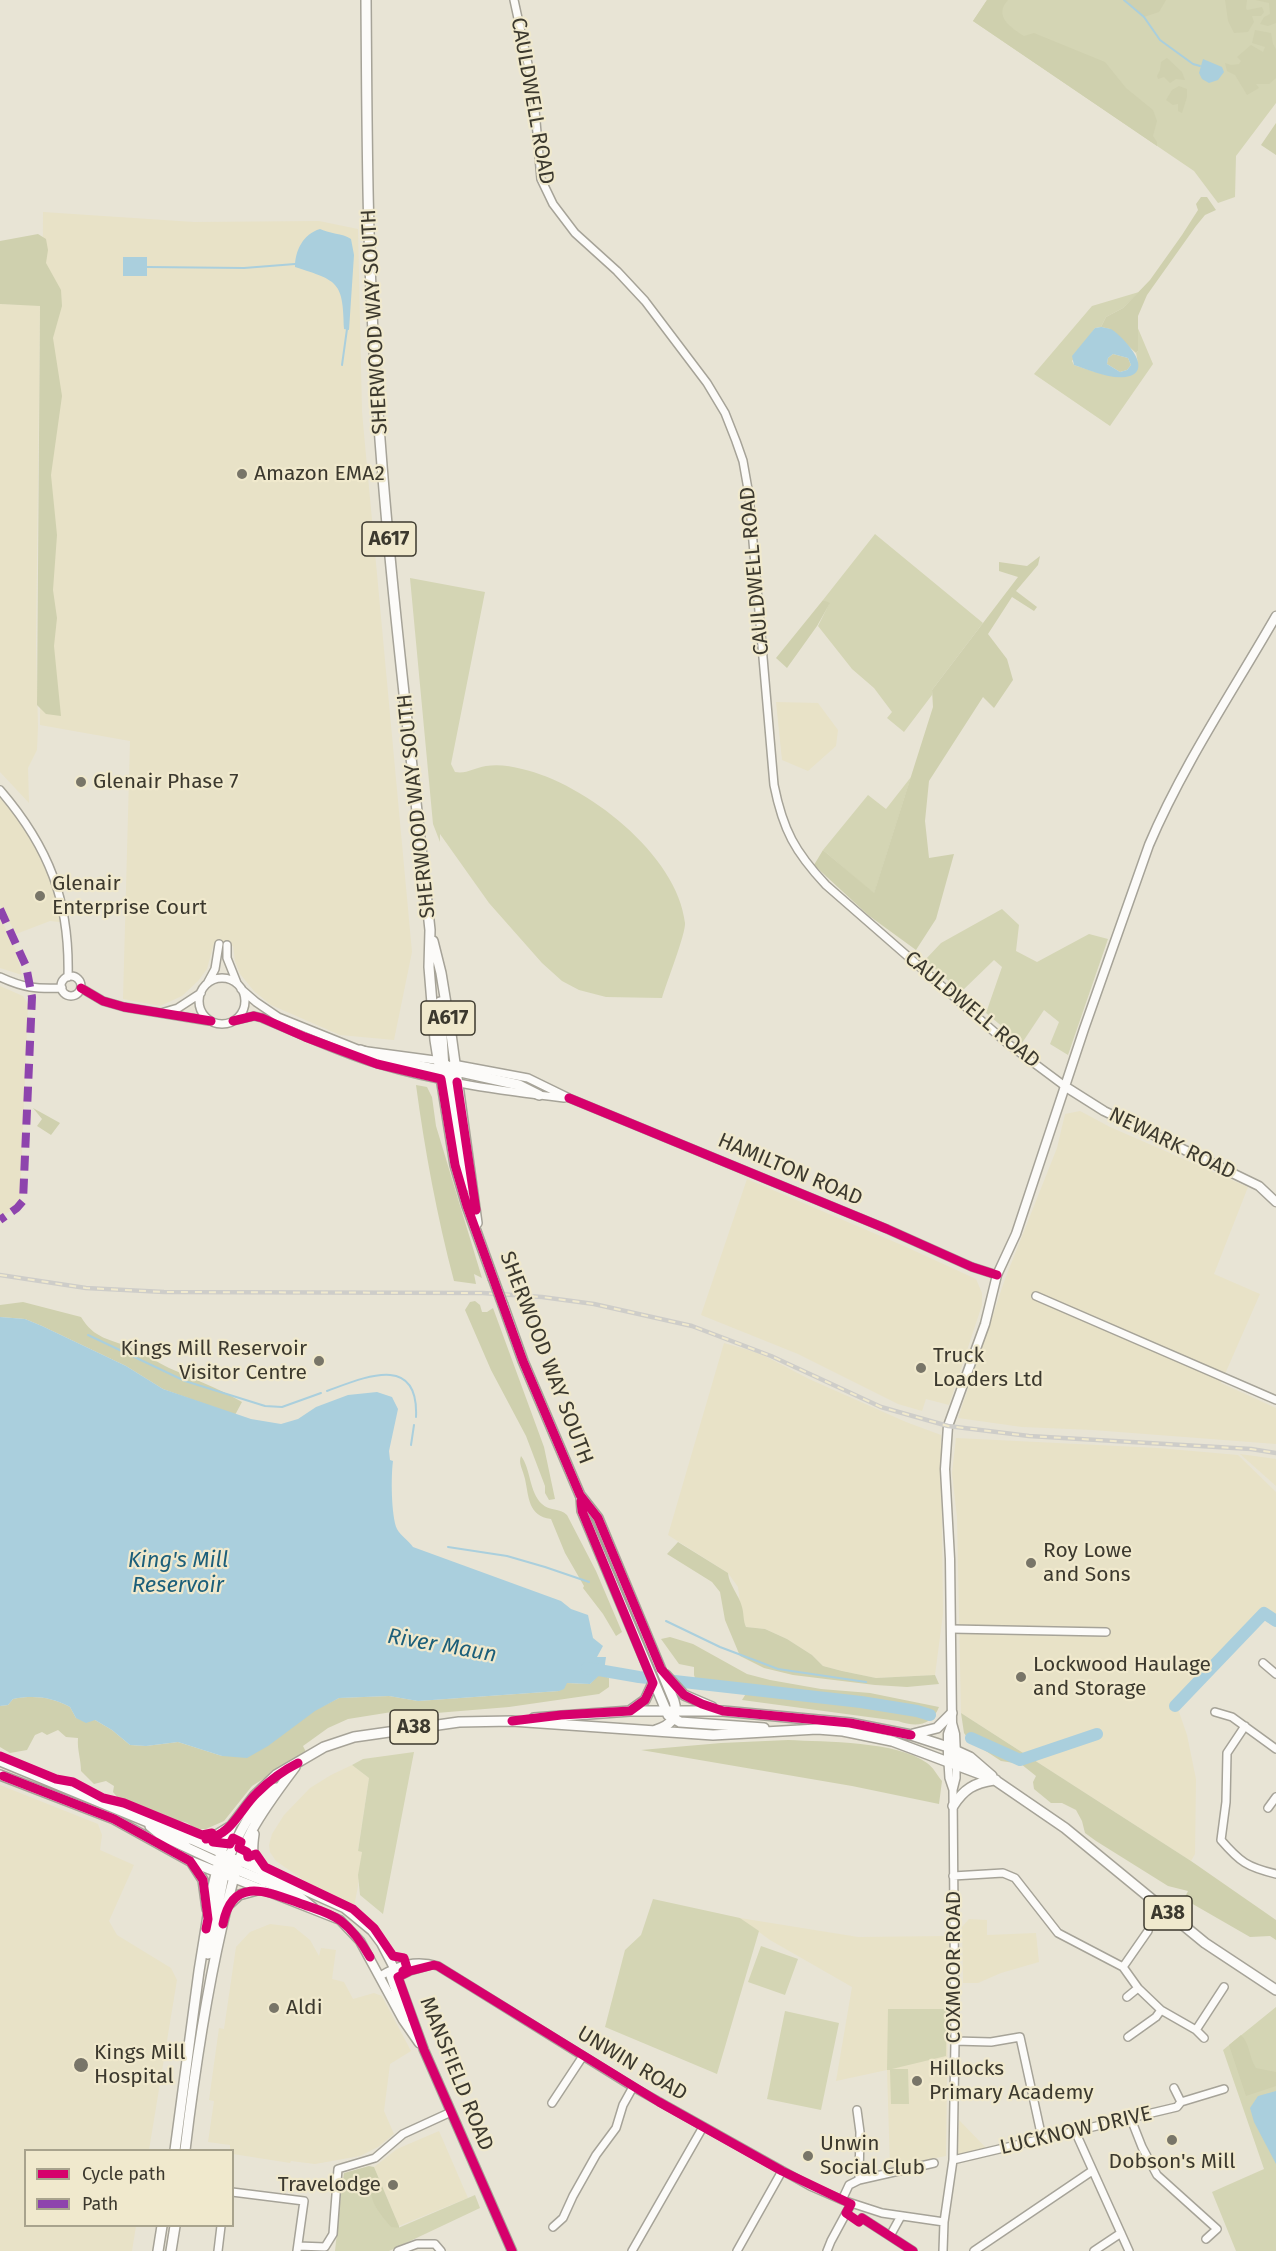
<!DOCTYPE html>
<html>
<head>
<meta charset="utf-8">
<style>
	body { margin:0 }
	#map { position:relative; width:1276px; height:2251px; overflow:hidden; background:#e8e4d5; font-family:"Fira Sans",sans-serif }
	canvas { display:block }
	.legend { position:absolute; left:24px; top:2149px; width:210px; height:78px; box-sizing:border-box; background:#f0e9cd; border:2px solid #a8a38d; margin:0; padding:8px 10px; list-style:none; font-size:18px; color:#3c392e }
	.legend li { display:flex; align-items:center; gap:12px; height:30px }
	.legend b { width:30px; border:2px solid #a8a38d }
</style>
</head>
<body>
<div id="map">
<canvas width="1276" height="2251"></canvas>
<ul class="legend">
<li><b style="height:8px;background:#d6006c"></b>Cycle path</li>
<li><b style="height:8px;background:#8e44ad"></b>Path</li>
</ul>
</div>
<script>
const ctx = document.querySelector('canvas').getContext('2d');
ctx.lineJoin = 'round';
function paint(path, color) {
  ctx.fillStyle = color;
  ctx.fill(path, 'evenodd');
}
function trace(path, color, width, dash) {
  ctx.strokeStyle = color;
  ctx.lineWidth = width;
  ctx.lineCap = dash ? 'butt' : 'round';
  ctx.setLineDash(dash || []);
  ctx.stroke(path);
}
function drawText(font, color, halo, rows, align = 'center') {
  ctx.font = font + ' "Fira Sans",sans-serif';
  ctx.lineWidth = 4.5;
  ctx.setLineDash([]);
  ctx.textBaseline = 'middle';
  ctx.strokeStyle = halo;
  ctx.fillStyle = color;
  for (const [text, x, y, turn = 0] of rows) {
    ctx.save();
    ctx.translate(x, y);
    ctx.rotate((+turn || 0) * Math.PI / 180);
    ctx.textAlign = isNaN(turn) ? turn : align;
    if (halo) ctx.strokeText(text, 0, 0);
    ctx.fillText(text, 0, 0);
    ctx.restore();
  }
}
const built = new Path2D(`
	M43 212 194 222 319 221 358 229 362 412 412 952 394 1040 340 1035 271 1005 254 991 240 974 235 961 233 946 214 943 207 969 198 981 182 996 160 1006 123 999 130 741 40 725Z
	M0 304 40 305 36 643 38 727 37 750 28 768 29 803 0 772Z
	M776 702 818 703 838 730 836 746 808 771 782 760Z
	M0 798 17 818 42 859 55 888 60 922 50 921 16 934 0 905Z
	M0 917 16 950 22 975 0 968Z
	M0 986 23 996 28 1004 20 1201 9 1212 0 1217Z
	M1080 1111 1110 1127 1248 1187 1214 1274 1260 1294 1221 1383 1276 1408V1444L1093 1430 1022 1427 958 1418 1005 1279 1057 1148 1065 1114Z
	M747 1179 904 1246 976 1279 982 1293V1305L949 1405 926 1399 922 1411 898 1404 798 1354 701 1315Z
	M724 1343 759 1353 809 1379 906 1422 941 1435 943 1614 935 1675 876 1678 842 1671 823 1666 812 1655 787 1639 765 1629 746 1627 742 1617 738 1587 728 1573 668 1535Z
	M956 1438 1158 1448 1238 1455 1276 1492V1619L1261 1608 1177 1706 1187 1735 1196 1779 1195 1854 1191 1861 961 1713 957 1517 952 1473Z
	M1240 1454 1276 1459V1486Z
	M352 1765 369 1778 358 1850 362 1852 358 1886 354 1907 308 1883 276 1861 270 1852 269 1845 272 1834 284 1815 310 1788 331 1775Z
	M0 1785 98 1824 102 1835 100 1850 134 1865 109 1921 117 1935 171 1968 177 1980 149 2150H26V2226H136L132 2251H0Z
	M740 1918 858 1937 949 1936 946 2156 890 2167 887 2070 836 2081 852 1987 770 1940Z
	M969 1919 987 1920V1935L1036 1933 1039 1962 1001 1973 978 1983H963L962 1927Z
	M270 1924 294 1927 310 1940 319 1956 321 1948 336 1950 332 1979 344 1982 353 1999 374 1993 382 1996 411 2051 390 2064 384 2111 394 2134 378 2147 360 2156 315 2164 291 2161 290 2163 233 2154 232 2150H230V2145L208 2142 214 2101 209 2100 219 2028 224 2029 236 1947 250 1932Z
	M959 2120 988 2150 958 2155Z
	M439 2131 468 2198 399 2226 374 2167 397 2149Z`);
const green = new Path2D(`
	M987 0H1276V103L1236 156 1235 197 1218 203 1194 171 973 21Z
	M1139 292 1123 308 1106 317 1101 327 1095 328 1072 361 1074 365C1093 371 1147 393 1136 353L1138 351 1137 326 1153 364 1110 426 1034 374 1092 306Z
	M875 534 983 623 932 690V695L904 732 887 718 892 712 874 688 852 669 818 626 829 604 823 600Z
	M410 578 485 592 451 764 455 772C467 774 474 768 486 766 498 764 510 766 522 769 585 783 678 855 685 923 686 933 666 984 662 998L606 997 579 990 562 981 542 963 489 903 440 834V842L433 824Z
	M911 777 874 894 823 850 868 795 886 809Z
	M1002 909 1019 925 1016 951 1037 962 1089 934 1108 939 1068 1055 1050 1044 1059 1022 1044 1010 1022 1043 986 1013 1002 967 994 960 961 992 925 960 941 943Z
	M414 1752 383 1914 360 1895 358 1875 362 1852 358 1851 369 1778 352 1765 363 1759Z
	M653 1899 740 1918 759 1931 717 2074 605 2027 625 1950 641 1935Z
	M761 1946 798 1959 785 1995 748 1982Z
	M1276 2007V2251H1236L1212 2192 1264 2169 1223 2050Z
	M888 2009H947L946 2056 892 2069H908L909 2104H891L890 2070H887Z
	M785 2011 839 2023 821 2110 767 2099Z
	M370 2182 398 2228 475 2195 480 2208 389 2251H335L342 2185Z`);
const forest = new Path2D(`
	M987 0H1008C993 16 1011 28 1024 36L1034 33 1105 62 1126 88 1153 110 1157 121 1153 136 1157 142V146L973 21Z
	M1124 0H1166L1159 12 1144 17Z
	M1225 0H1247L1246 8 1247 10 1262 7 1264 12 1261 16H1252L1254 22 1248 32 1234 33 1228 21Z
	M1255 0H1276V23L1268 26 1260 24 1264 17 1270 14 1269 3Z
	M1255 30 1271 33 1273 44 1276 49V78L1269 84H1256L1259 88 1247 95 1235 75 1227 71 1225 63 1231 65 1239 64 1241 61 1237 57 1251 45 1263 52 1265 47 1252 43Z
	M1167 58 1182 72 1185 80 1176 79 1170 83 1164 77 1158 79 1157 76 1160 70 1161 62Z
	M1179 86 1187 89V97L1182 113 1178 111V104L1173 105 1166 100 1172 90Z
	M1276 123V155L1261 145Z
	M1201 197H1207L1216 210 1205 215 1196 226 1147 295 1138 316V351L1136 353 1110 329 1101 327 1106 317 1123 308 1150 280 1182 235 1198 210 1196 204Z
	M38 234 46 239 48 250 46 263 61 290 62 306 53 338 62 396 51 475 57 535 53 590 57 618 54 646 61 716 46 714 37 705 40 306 0 304V241Z
	M1113 354 1128 358 1131 365 1127 370 1120 372 1107 364 1108 358Z
	M1040 556 1038 565 1016 591 1037 607 1034 611 1012 597 988 634 1007 659 1013 680 994 708 983 697 929 781 925 821 929 858 954 854 936 919 916 950 868 915 814 865 823 850 874 893 933 707 932 690 1018 577 999 571V562L1027 566Z
	M823 600 830 603 817 626 787 668 776 658Z
	M416 1085 427 1087 432 1097 436 1126 482 1278 474 1274 476 1284 454 1281C437 1216 425 1152 416 1085Z
	M33 1108 60 1123 51 1135 37 1126 42 1119Z
	M475 1301 480 1305 482 1312H487L493 1308 544 1447 555 1499 549 1500 545 1493V1486L526 1436 491 1370 465 1310 470 1302Z
	M23 1302 81 1317C94 1339 110 1339 132 1348 145 1353 156 1362 169 1368 194 1379 218 1388 242 1402L235 1415 163 1389 126 1366 42 1326 25 1319 0 1317V1305Z
	M521 1456C531 1469 529 1492 542 1504 549 1511 560 1508 567 1515L596 1571 622 1632 616 1636 603 1614 583 1588 584 1586 565 1553 551 1519C528 1516 529 1497 525 1479 523 1470 518 1463 521 1456Z
	M678 1542 728 1573C729 1585 739 1595 742 1607 744 1614 743 1620 746 1627L765 1629 787 1639 812 1655 823 1666 842 1671 876 1678 935 1675 939 1684 907 1687 875 1685 793 1675 764 1668 740 1656 725 1620 720 1592 712 1582 667 1554Z
	M670 1637 693 1644 747 1674 770 1680 821 1689 870 1693 939 1707C931 1727 915 1727 898 1721L742 1700 747 1692 698 1687 694 1675V1667L679 1664 661 1639Z
	M599 1674 609 1678V1687L599 1694 509 1707 400 1716 398 1711 348 1719 328 1728 303 1746 306 1752 252 1786 224 1821 206 1829H194C188 1821 182 1821 173 1822L119 1799 113 1792 114 1786 106 1781 94 1784 81 1771C81 1759 77 1750 78 1738L66 1737 58 1730 47 1735 42 1732 35 1735 27 1750 10 1753 0 1747V1706L8 1705 13 1699C34 1695 51 1697 70 1707L76 1718 95 1720 112 1730 130 1745 146 1746 178 1742 222 1756 339 1698 389 1696 418 1701 559 1691 566 1683 590 1684Z
	M961 1713 1191 1861 1276 1920V1940L1270 1936 1250 1937 1184 1899 1188 1891 1168 1886 1096 1841 1085 1833 1082 1821 1076 1810 1062 1803H1051L1034 1789 1033 1782 1036 1776 1021 1764 1001 1761 969 1740 964 1733Z
	M788 1740C825 1742 898 1741 927 1763 933 1767 937 1775 942 1781L939 1804 852 1786 641 1750 721 1743Z
	M1241 2035C1250 2043 1249 2058 1256 2068L1276 2072V2086L1246 2096 1229 2045Z
	M369 2166 374 2167 399 2226V2228L391 2227C378 2211 370 2203 370 2183L342 2185 344 2173Z`);
const water = new Path2D(`
	M1203 59 1222 67 1224 72 1218 80 1209 83 1202 79 1199 73Z
	M320 229C330 234 342 233 351 239L354 255 349 330 344 329C343 282 339 281 295 267 295 251 303 234 320 229Z
	M123 257H147V276H123Z
	M1101 327C1102 327 1110 329 1111 329 1121 335 1154 368 1130 376 1113 381 1090 370 1074 365L1072 356 1095 328ZM1113 354 1128 358 1131 365 1127 370 1120 372 1107 364 1108 358Z
	M0 1317 25 1319 42 1326 126 1366 163 1389 251 1419 281 1424 298 1419 316 1407 348 1395 377 1392 392 1397 398 1409 389 1451 390 1460 393 1461C391 1475 391 1516 397 1529 400 1535 409 1541 413 1547L561 1601 571 1609 588 1615 593 1638 603 1646 597 1657H606L604 1671 590 1684 567 1683 564 1689 559 1691 418 1701 389 1696 339 1698 315 1711 268 1746 247 1758 222 1756 178 1742 146 1746 130 1745 112 1730 95 1720 86 1723 76 1718 70 1707C51 1697 34 1695 13 1699L8 1705 0 1706Z
	M1276 2091V2164L1254 2122 1250 2108 1258 2096Z`);
const stream = new Path2D(`
	M1124 0 1144 17 1160 40 1193 64 1200 66
	M147 267 244 268 295 264
	M342 365 347 329
	M88 1335 185 1381 265 1406 282 1407 321 1393
	M327 1391C363 1378 419 1352 416 1417
	M411 1445 414 1425
	M448 1547 507 1556 545 1567 589 1582
	M666 1621 720 1647 778 1669 866 1682`);
const river = new Path2D(`
	M587 1668 639 1677 861 1702 917 1711 930 1715
	M1175 1706 1264 1613 1276 1621
	M971 1738 1020 1760 1097 1734`);
const minor = new Path2D(`
	M514 0 533 87 541 179 553 204 575 233 617 271 645 301 707 383 725 413 736 441 743 461 749 495 774 785C783 830 795 852 826 885L1007 1043 1066 1087
	M0 790C49 847 70 901 68 977
	M227 945V958L237 983
	M61 986a10 10 0 1 1 20 0a10 10 0 1 1-20 0Z
	M0 977C24 988 36 989 62 988
	M199 1001a23 23 0 1 1 46 0a23 23 0 1 1-46 0Z
	M208 982 215 969 219 944
	M81 988 103 1001 124 1007 209 1021
	M241 989 256 1002 278 1017 360 1050 442 1061
	M161 1013 178 1008 201 993
	M233 1021 254 1016 262 1018C301 1034 338 1052 378 1064 438 1082 502 1091 564 1098
	M453 1064 528 1078 569 1098 887 1229 972 1267 997 1275
	M1036 1296 1276 1400
	M951 1629 1106 1632
	M1263 1663 1276 1674
	M1215 1712 1232 1717 1276 1749
	M1245 1726 1227 1753 1226 1802 1221 1840C1240 1862 1247 1867 1276 1874
	M948 1762 949 1778 953 1790
	M1268 1808 1276 1797
	M953 1876 1003 1873 1015 1878 1058 1933 1123 1967 1138 1988 1161 2010 1196 2030 1204 2038
	M1123 1967 1148 1931
	M394 1968 390 1976 405 2019
	M380 1976C399 1965 415 1959 438 1966L633 2087 810 2186 842 2200 882 2213 944 2222
	M394 1979 410 1971 431 1965
	M1127 1997 1138 1988
	M1196 2030 1224 1987
	M1128 2037 1156 2017 1161 2010
	M955 2041 991 2042 1020 2037 1042 2138
	M1181 2102 1224 2089
	M552 2103 583 2056
	M857 2110 860 2132 859 2180
	M1131 2119 1142 2147 1157 2175 1217 2229 1206 2239
	M1075 2131 1129 2251
	M953 2160 1177 2107 1181 2102 1174 2088
	M232 2192 304 2201 297 2251
	M842 2200 849 2185 859 2180 934 2163
	M862 2218 913 2251
	M553 2227 563 2218 573 2196 596 2155 616 2128 623 2105 633 2087
	M890 2236 901 2216
	M298 2246 325 2247 333 2234 338 2169 375 2158 403 2134 451 2112
	M218 2251 221 2226
	M398 2251 417 2244H435L441 2251
	M632 2251 703 2127
	M737 2251 782 2171
	M827 2251 831 2241 851 2204
	M943 2251 944 2222 953 2160 955 2041 953 1790 956 1778V1765
	M974 2251 1092 2171
	M1094 2251 1121 2233`);
const major = new Path2D(`
	M1066 1087 1104 1111 1259 1186 1276 1202
	M956 1756 955 1734 952 1723 950 1559 945 1469 948 1426 985 1324 997 1275 1016 1234 1084 1029 1149 845C1183 765 1233 691 1276 616
	M948 1762V1734L952 1723
	M190 1839 344 1908 372 1931 381 1943 394 1968 424 2050 512 2251
	M218 1872 340 1920 360 1941 403 2020 419 2043`);
const highway = new Path2D(`
	M366 0C367 122 367 244 375 365 386 554 410 742 430 930L429 967 435 1040 455 1165 467 1206 493 1278
	M433 941 441 973 451 1034 477 1223
	M440 1002 444 1069
	M360 1050 383 1058 444 1071
	M438 1060 456 1071 519 1085 539 1095
	M455 1064 451 1069 448 1080 467 1186
	M503 1305 523 1361 580 1495 598 1518 674 1701C679 1717 671 1725 656 1730
	M581 1497 582 1511 668 1715 680 1722 764 1728
	M666 1675 684 1695 712 1707
	M631 1710 645 1700 653 1683
	M534 1718 630 1711H723L850 1723 911 1735 948 1747 970 1757 992 1776
	M913 1734 937 1728 952 1713
	M949 1748 956 1758 981 1771
	M0 1761 189 1839 213 1837 231 1826
	M0 1775 114 1819 190 1861 217 1872
	M992 1778 1065 1828 1205 1943 1276 1990
	M953 1806C964 1789 974 1783 994 1780
	M150 1826 162 1836 222 1864
	M254 1834C252 1848 251 1858 261 1870
	M192 1863 203 1880 207 1909
	M231 1866 235 1869 296 1894 313 1908
	M219 1869C229 1860 233 1848 238 1837 248 1817 258 1801 276 1788
	M226 1907 239 1895 261 1889
	M208 1954 224 1875 237 1861
	M175 2150 199 1971 212 1891 221 1852 232 1825 255 1795 276 1775 324 1747 354 1737 459 1722 512 1721 713 1735 817 1729 843 1731 892 1741 996 1780
	M185 2150C194 2075 205 2000 222 1926 230 1893 236 1860 252 1830 264 1808 280 1787 295 1767
	M158 2251 162 2226
	M171 2251 175 2226`);
const rail = new Path2D(`
	M0 1275 86 1288 164 1292 483 1293 542 1297 594 1304 692 1326 771 1356 881 1407 948 1426 1029 1436 1251 1449 1276 1453`);
const highwayBridge = new Path2D(`
	M493 1278 503 1305`);
const quiet = new Path2D(`
	M0 909 26 966 32 997 23 1201 17 1208 0 1220`);
const cycleway = new Path2D(`
	M81 988 103 1001 124 1007 211 1021
	M233 1021 254 1016 262 1018 305 1037 377 1064 441 1079 455 1165 467 1206 523 1361 580 1495 598 1518 661 1669 684 1695 702 1704 723 1711 850 1723 911 1735
	M457 1082 476 1210
	M569 1098 887 1229 972 1267 997 1275
	M512 1721 561 1715 630 1711 645 1700 653 1683 582 1511 581 1501
	M0 1756 56 1779 73 1782 103 1798 124 1803 197 1833 202 1835 212 1833 213 1842 230 1844 233 1838 241 1842 239 1848 247 1852 248 1857 256 1854 265 1867 353 1909 374 1928 393 1956 404 1958 407 1968 403 1971 404 1974
	M3 1776 114 1819 190 1861 203 1880 208 1919 206 1929
	M206 1839C232 1835 240 1809 257 1793 270 1780 282 1771 298 1763
	M223 1924C232 1876 266 1891 299 1903 312 1908 329 1912 341 1921 354 1931 362 1943 370 1957
	M512 2251 424 2050 398 1977 410 1971 434 1965 438 1966 659 2102 782 2171 851 2204 846 2213 859 2222 862 2218 913 2251`);
const markers = [
	[242,474,6,"#787568"],
	[81,782,6,"#787568"],
	[40,896,6,"#787568"],
	[319,1361,6,"#787568"],
	[921,1368,6,"#787568"],
	[1031,1563,6,"#787568"],
	[1021,1677,6,"#787568"],
	[274,2008,6,"#787568"],
	[81,2065,8,"#787568"],
	[917,2081,6,"#787568"],
	[1172,2140,6,"#787568"],
	[808,2156,6,"#787568"],
	[393,2185,6,"#787568"]
];
const shields = [
	[389,539,54],
	[448,1018,54],
	[414,1727,48],
	[1168,1913,48]
];
const shieldNames = [
	["A617",389,539],
	["A617",448,1018],
	["A38",414,1727],
	["A38",1168,1913]
];
const streetNames = [
	["CAULDWELL ROAD",532,101,80],
	["SHERWOOD WAY SOUTH",375,322,-93],
	["CAULDWELL ROAD",755,571,-95],
	["SHERWOOD WAY SOUTH",417,806,-96],
	["CAULDWELL ROAD",972,1010,40],
	["NEWARK ROAD",1172,1144,26],
	["HAMILTON ROAD",790,1170,23],
	["SHERWOOD WAY SOUTH",546,1358,69],
	["COXMOOR ROAD",954,1967,-90],
	["UNWIN ROAD",632,2064,31],
	["MANSFIELD ROAD",456,2074,68],
	["LUCKNOW DRIVE",1076,2131,-13]
];
const poiNames = [
	["Amazon EMA2",254,474],
	["Glenair Phase 7",93,782],
	["Glenair",52,884],
	["Enterprise Court",52,908],
	["Kings Mill Reservoir",307,1349,"right"],
	["Visitor Centre",307,1373,"right"],
	["Truck",933,1356],
	["Loaders Ltd",933,1380],
	["Roy Lowe",1043,1551],
	["and Sons",1043,1575],
	["Lockwood Haulage",1033,1665],
	["and Storage",1033,1689],
	["Aldi",286,2008],
	["Kings Mill",94,2053],
	["Hospital",94,2077],
	["Hillocks",929,2069],
	["Primary Academy",929,2093],
	["Unwin",820,2144],
	["Social Club",820,2168],
	["Dobson's Mill",1172,2162,"center"],
	["Travelodge",381,2185,"right"]
];
const waterNames = [
	["King's Mill",178,1561],
	["Reservoir",178,1586],
	["River Maun",442,1646,10]
];
paint(built, '#e8e2c7');
paint(green, '#d4d5b4');
paint(forest, '#cfd0ae');
paint(water, '#aacfdd');
trace(stream, '#aacfdd', 2);
trace(river, '#aacfdd', 12);
trace(minor, '#a6a398', 10);
trace(major, '#a6a398', 11);
trace(highway, '#a6a398', 12);
trace(minor, '#fcfbf9', 7);
trace(major, '#fcfbf9', 8);
trace(highway, '#fcfbf9', 9);
trace(rail, '#cecdc9', 4.5);
trace(rail, '#f0e9cd', 2, [7]);
trace(highwayBridge, '#a6a398', 12, []);
trace(highwayBridge, '#fcfbf9', 9);
trace(quiet, '#8e44ad', 8, [15, 8]);
trace(cycleway, '#d6006c', 9);
for (const [x, y, r, color] of markers) {
  const dot = new Path2D();
  dot.arc(x, y, r, 0, 2 * Math.PI);
  ctx.fillStyle = color;
  ctx.fill(dot);
  trace(dot, '#f0e9cd', 2);
}
for (const [x, y, w] of shields) {
  const box = new Path2D();
  box.roundRect(x - w / 2, y - 17, w, 34, 4.5);
  ctx.fillStyle = '#f0e9cd';
  ctx.fill(box);
  trace(box, '#3c392e', 1.5);
}
drawText('bold 20px', '#3c392e', null, shieldNames);
drawText('21px', '#3c392e', '#f0e9cd', streetNames);
drawText('21px', '#3c392e', '#f0e9cd', poiNames, 'left');
drawText('italic 22px', '#1c5f7a', '#f0e9cd', waterNames);
</script>
</body>
</html>
